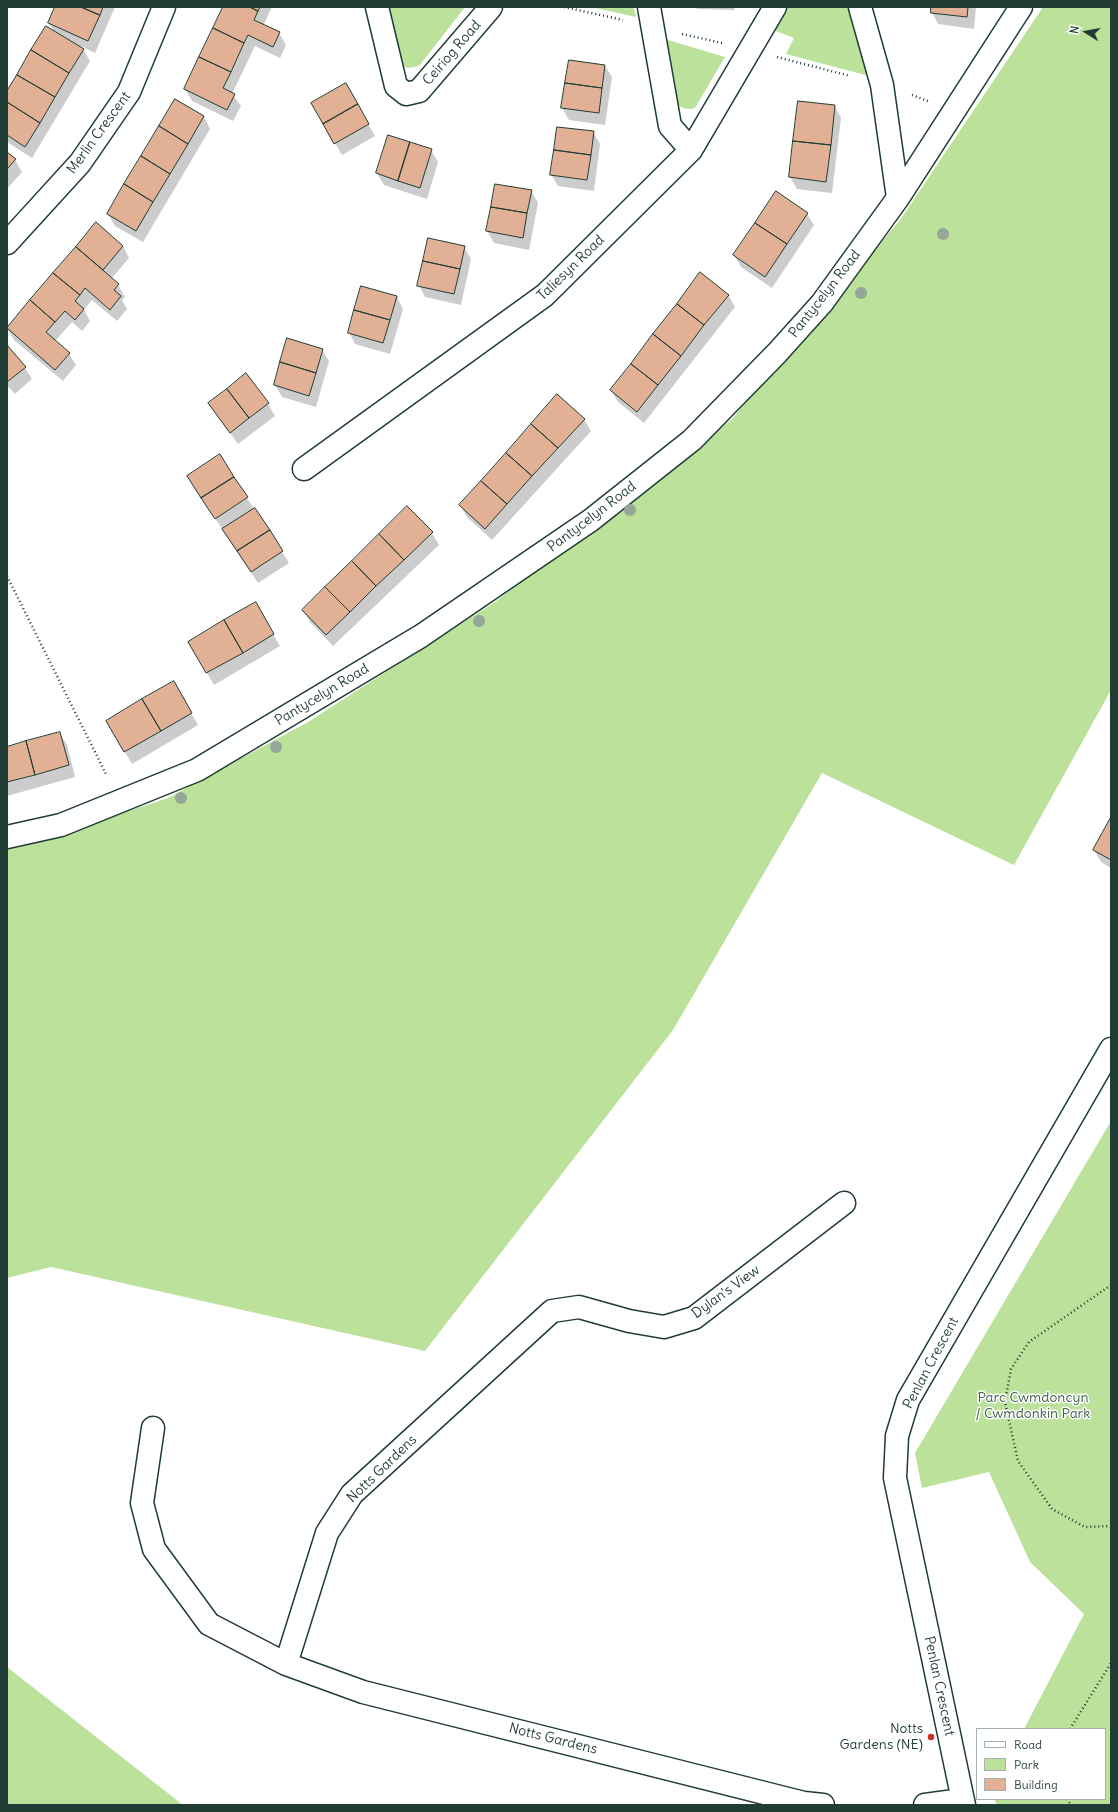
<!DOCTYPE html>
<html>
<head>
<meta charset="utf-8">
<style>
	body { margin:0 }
	#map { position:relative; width:1118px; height:1812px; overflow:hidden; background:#fff; font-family:Delius,sans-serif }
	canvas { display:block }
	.frame { position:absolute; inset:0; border:8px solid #1f3d34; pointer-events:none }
	.legend { position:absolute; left:976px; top:1728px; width:130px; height:72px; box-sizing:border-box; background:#fff; border:1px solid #a5b1ae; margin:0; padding:5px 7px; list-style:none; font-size:12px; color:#1f3d34 }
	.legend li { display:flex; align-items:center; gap:8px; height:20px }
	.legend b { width:20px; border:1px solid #a5b1ae }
	.north { position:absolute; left:1066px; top:12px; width:40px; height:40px; -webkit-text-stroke:3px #fff; paint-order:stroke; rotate:281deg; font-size:11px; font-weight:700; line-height:16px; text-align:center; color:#1f3d34 }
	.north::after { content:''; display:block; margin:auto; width:14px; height:18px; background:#1f3d34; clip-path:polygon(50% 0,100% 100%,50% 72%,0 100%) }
</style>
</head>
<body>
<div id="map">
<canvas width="1118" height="1812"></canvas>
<div class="frame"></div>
<ul class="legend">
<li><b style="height:5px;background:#fff"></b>Road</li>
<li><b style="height:11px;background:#bce19b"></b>Park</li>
<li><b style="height:11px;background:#e2b094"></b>Building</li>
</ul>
<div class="north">N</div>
</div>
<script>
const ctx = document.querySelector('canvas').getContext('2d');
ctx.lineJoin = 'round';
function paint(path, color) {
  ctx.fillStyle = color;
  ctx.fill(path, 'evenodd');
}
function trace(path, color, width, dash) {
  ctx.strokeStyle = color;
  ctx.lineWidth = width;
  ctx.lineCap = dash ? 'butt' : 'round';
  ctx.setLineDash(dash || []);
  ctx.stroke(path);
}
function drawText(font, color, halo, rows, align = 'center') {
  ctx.font = font + ' Delius,sans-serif';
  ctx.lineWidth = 3;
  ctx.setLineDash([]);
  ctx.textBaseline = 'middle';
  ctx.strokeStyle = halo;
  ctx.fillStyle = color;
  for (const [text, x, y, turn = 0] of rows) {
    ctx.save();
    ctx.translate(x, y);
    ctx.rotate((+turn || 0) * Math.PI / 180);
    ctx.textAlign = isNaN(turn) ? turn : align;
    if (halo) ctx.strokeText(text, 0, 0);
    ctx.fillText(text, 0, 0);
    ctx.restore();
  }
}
const green = new Path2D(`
	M383 7H465L420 65C413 68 409 69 402 66Z
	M591 7H634L636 17Z
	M787 7H850L869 76 786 54 794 38 773 30Z
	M1043 7H1111V690L1014 865 822 773 673 1030 425 1351 51 1267 7 1278V849L25 845 168 798 308 722 495 602 731 420 900 220Z
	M665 39 725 57 695 108C687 110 682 109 676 103Z
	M1111 1121V1805H997L994 1799H1105V1729H1024L1084 1614 1030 1562 989 1472 922 1488 915 1453Z
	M7 1667 183 1805H7Z`);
const shadow = new Path2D(`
	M56 7H115L95 53 81 46 90 61 32 158 7 142V93L54 32 49 23Z
	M224 7H272L263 26 279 33 286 45 280 58 255 46 232 94 241 106 233 121 192 101 185 89Z
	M696 7H735L734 10 697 9Z
	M932 7H976L974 29 938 24 932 12Z
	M605 66 612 77 605 125 569 120 562 108Z
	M346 85 375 136 342 155 313 104Z
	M175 100 204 117 210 129 143 242 115 226 108 214Z
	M835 106 841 118 832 193 797 189 790 177Z
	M593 132 600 144 594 191 558 186 551 174Z
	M388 136 431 150 438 162 427 199 384 185 377 173Z
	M7 153 15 160 22 172 7 189Z
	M496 185 531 191 538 203 529 250 494 243 487 231Z
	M807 214 814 225 772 288 741 267 734 255Z
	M96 224 123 246 129 258 111 279 118 285 125 297 122 300 127 309 117 321 92 300 84 310 90 321 82 331 72 322 55 341 69 354 76 365 63 381 14 340 7 328Z
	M464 247 471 259 461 305 425 297 419 285Z
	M728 295 735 307 644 423 618 402 611 390Z
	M397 297 403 309 390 354 355 344 349 332Z
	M7 346 25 368 32 379 15 394 9 387 7 388Z
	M322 350 329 361 316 407 282 397 275 385Z
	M246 375 268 404 275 416 238 444 209 404Z
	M584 419 591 431 492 540 467 517 460 505Z
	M220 456 289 563 258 583 195 488Z
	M432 533 439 545 333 646 310 622 303 610Z
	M255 603 280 646 214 685 189 642Z
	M174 683 198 725 132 764 107 721Z
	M60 734 67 745 75 777 7 796V748Z
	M1111 819V868L1101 862 1094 850Z`);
const building = new Path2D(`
	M55 7H81L100 15 88 41 48 23Z
	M81 7H103L100 15Z
	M223 7H250L258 11 254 20 280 32 273 47 248 35 244 43 213 28Z
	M250 7H260L258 11Z
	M931 7H968L967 17 931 13Z
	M46 26 84 49 69 73 31 50Z
	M213 28 244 43 231 72 199 57Z
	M31 50 69 73 55 97 17 75Z
	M199 57 231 72 223 88 235 94 227 110 184 89Z
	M569 60 605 65 602 88 565 83Z
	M17 75 55 97 40 123 7 102V91Z
	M346 83 358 104 323 124 311 103Z
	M565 83 602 88 599 113 561 108Z
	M175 99 204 116 188 144 159 126Z
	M798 101 835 105 831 145 793 141Z
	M7 102 40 123 25 147 7 135Z
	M358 104 369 124 334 144 323 124Z
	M159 126 188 144 170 174 141 156Z
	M557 127 594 131 591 155 554 150Z
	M388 135 410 142 398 181 376 173Z
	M793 141 831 145 826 182 789 177Z
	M410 142 432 149 420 188 398 181Z
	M554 150 591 155 587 180 550 175Z
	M7 152 16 159 7 169Z
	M141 156 170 174 153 202 124 184Z
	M124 184 153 202 136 231 107 214Z
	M495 184 532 190 527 213 491 207Z
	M776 191 808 213 787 244 755 223Z
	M491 207 527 213 523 238 486 231Z
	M96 222 123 246 103 270 76 247Z
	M755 223 787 244 765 277 733 255Z
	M428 238 465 246 460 269 423 261Z
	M76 247 119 284 114 290 121 296 110 310 85 288 80 295 53 273Z
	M423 261 460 269 454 294 417 286Z
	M700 272 729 295 704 325 677 304Z
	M53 273 80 295 75 301 84 309 75 320 65 311 55 322 30 300Z
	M361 286 397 296 390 320 354 310Z
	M30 300 55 322 46 332 70 353 55 370 7 328Z
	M677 304 704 325 681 356 653 334Z
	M354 310 390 320 383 343 348 333Z
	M653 334 681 356 658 385 631 364Z
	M287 338 323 349 316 373 280 362Z
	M7 345 26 367 7 382Z
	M280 362 316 373 309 396 274 385Z
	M631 364 658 385 637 412 610 390Z
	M246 373 269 403 249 418 227 389Z
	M227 389 249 418 230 433 208 403Z
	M557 394 585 419 558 448 531 424Z
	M531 424 558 448 532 476 506 453Z
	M506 453 532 476 507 504 481 481Z
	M220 454 234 477 201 498 187 476Z
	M234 477 248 497 215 519 201 498Z
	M481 481 507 504 485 529 459 505Z
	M407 506 433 532 404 560 379 534Z
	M255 508 270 530 237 551 222 529Z
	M270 530 283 551 251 572 237 551Z
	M379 534 404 560 376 586 352 561Z
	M352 561 376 586 350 612 325 587Z
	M325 587 350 612 326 635 302 610Z
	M256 602 274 634 243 653 224 620Z
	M224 620 243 653 206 673 188 642Z
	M174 681 192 713 161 731 142 699Z
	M142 699 161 731 124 752 106 721Z
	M60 732 69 765 35 775 26 741Z
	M26 741 35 775 7 782V747Z
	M1111 817V860L1093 850Z`);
const path = new Path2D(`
	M564 7 623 20
	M682 34 722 43
	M777 57 850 76
	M912 95 928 101
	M7 576 107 776
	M1111 1285 1029 1342 1011 1369 1005 1402 1018 1461 1052 1509 1085 1527 1111 1526
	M1070 1729 1111 1663
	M1067 1799 1071 1805`);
const street = new Path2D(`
	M377 7 396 86 406 94 419 91 491 7
	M649 7 670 126 691 150
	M860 7 882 85 898 198
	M7 243 80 163 129 92 164 7
	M304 469 545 295 691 150 775 7
	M7 837 61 825 197 770 421 636 591 520 692 440 777 353 822 303 898 198 1021 7
	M153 1428 142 1503 154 1549 209 1624 286 1664 363 1692 804 1803 823 1805
	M286 1664 327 1533 352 1494 552 1311 579 1307 629 1321 664 1327 694 1318 844 1203
	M925 1805 962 1800
	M964 1805 895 1478 897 1436 908 1400 1111 1049`);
const trees = [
	[943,234],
	[861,293],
	[630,510],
	[479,621],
	[276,747],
	[181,798]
];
const markers = [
	[931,1737,4,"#c8321e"]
];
const streetNames = [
	["Ceiriog Road",452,53,-49],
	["Merlin Crescent",99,133,-54],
	["Taliesyn Road",571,268,-44],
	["Pantycelyn Road",825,294,-52],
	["Pantycelyn Road",592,517,-37],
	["Pantycelyn Road",322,695,-31],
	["Dylan's View",726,1292,-36],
	["Penlan Crescent",931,1363,-62],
	["Notts Gardens",382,1469,-44],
	["Penlan Crescent",939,1686,78],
	["Notts Gardens",553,1739,14]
];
const parkNames = [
	["Parc Cwmdoncyn",1033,1398],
	["/ Cwmdonkin Park",1033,1414]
];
const poiNames = [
	["Notts",923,1729],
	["Gardens (NE)",923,1745]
];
paint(green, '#bce19b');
paint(shadow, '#0003');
paint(building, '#e2b094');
trace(building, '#1f3d34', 1);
trace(street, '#1f3d34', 25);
trace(path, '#1f3d34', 2.5, [1, 3]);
trace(street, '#fff', 22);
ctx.fillStyle = '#95a69b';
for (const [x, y] of trees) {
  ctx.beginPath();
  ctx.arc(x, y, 6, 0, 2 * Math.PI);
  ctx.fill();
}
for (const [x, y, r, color] of markers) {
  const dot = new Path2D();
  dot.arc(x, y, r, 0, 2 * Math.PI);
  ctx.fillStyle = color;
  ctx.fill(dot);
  trace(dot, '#fff', 1.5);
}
drawText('14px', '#1f3d34', '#fff', streetNames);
drawText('14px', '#3e5e49', '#fff', parkNames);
drawText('14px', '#1f3d34', '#fff', poiNames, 'right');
</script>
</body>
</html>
